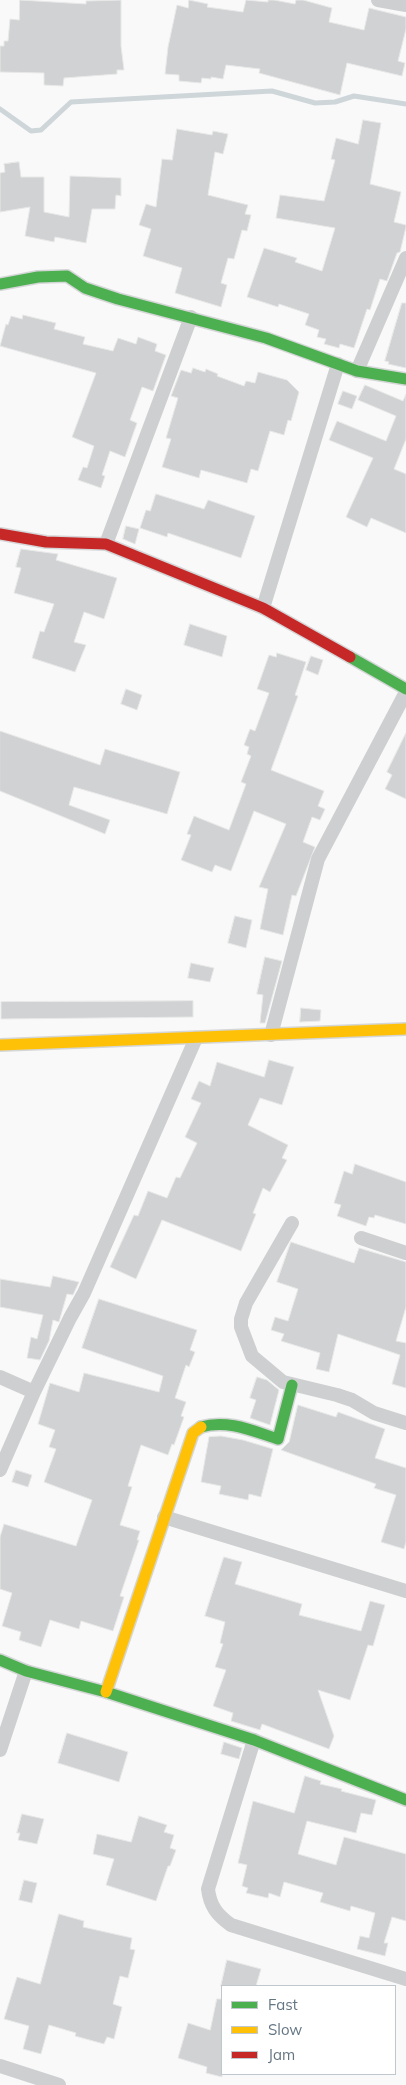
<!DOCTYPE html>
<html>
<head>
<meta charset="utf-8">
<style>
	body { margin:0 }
	#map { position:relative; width:406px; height:2085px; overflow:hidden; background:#f9f9f9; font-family:Mulish,sans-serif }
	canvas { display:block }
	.legend { position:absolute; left:221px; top:1985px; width:175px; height:90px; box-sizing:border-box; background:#fff; border:1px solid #c1c8cd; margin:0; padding:6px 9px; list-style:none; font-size:15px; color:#657683 }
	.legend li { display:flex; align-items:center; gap:10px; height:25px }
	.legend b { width:25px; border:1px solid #c1c8cd }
</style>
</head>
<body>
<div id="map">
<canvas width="406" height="2085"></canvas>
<ul class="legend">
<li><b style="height:6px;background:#4caf50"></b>Fast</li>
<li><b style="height:6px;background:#ffc107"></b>Slow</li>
<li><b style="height:6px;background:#c62828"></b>Jam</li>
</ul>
</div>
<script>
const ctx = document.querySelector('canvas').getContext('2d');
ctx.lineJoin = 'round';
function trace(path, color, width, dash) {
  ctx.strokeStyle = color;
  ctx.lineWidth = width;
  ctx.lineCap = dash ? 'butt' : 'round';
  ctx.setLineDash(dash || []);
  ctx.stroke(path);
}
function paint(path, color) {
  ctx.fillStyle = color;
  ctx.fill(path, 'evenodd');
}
const stream = new Path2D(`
	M0 109 31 131 41 130 71 102 272 91 315 103 335 102 354 96 406 104`);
const building = new Path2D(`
	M20 0 86 4V1L121 0V46L124 70H117V74L64 78 63 86 44 85V73L0 72V46H4V41H8L10 19 19 20Z
	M189 0 208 4 207 7 243 12 246 0 268 2V0H274L295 4 296 0H303L332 8 329 22 364 30 369 8 406 17V29L398 61 405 63 402 76 347 63 340 95 259 73 260 69 226 65 223 79 211 77V79L202 78 201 83 179 81V75L165 74 168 47 177 5 188 8Z
	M363 120 381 123 370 184 401 192 394 222 406 225V227L400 252 397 253 387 281 380 279 370 310 367 309 354 348 340 344 339 348 324 344 326 339 317 337 319 330 305 325 309 314 279 304 278 307 247 297 264 248 297 258 295 262 322 271 335 228 276 218 280 195 324 201 335 160 331 159 336 138 358 144Z
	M177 129 212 135 213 131 228 134 223 154 215 152 208 195 248 205 245 214 251 215 247 231 242 230 234 259 228 258 221 283 227 285 221 307 175 293 182 268 143 256 151 229 139 225 146 204 156 207 162 159 172 160Z
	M19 162 21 177H44V212L69 217 70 176 121 178V196L116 195 115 209H92L86 243 55 237 54 242 25 236 30 207 0 212V173L5 172 4 164Z
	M402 303H406V368L388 364 389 362 385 361Z
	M23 315 56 323 54 329 85 337 83 344 113 351 118 338 136 344 138 337 157 344 155 351 166 355 153 391 142 387 130 420 137 423 125 457 110 451 102 475 105 476 101 488 78 480 83 467 87 468 94 446 72 437 96 373 0 346 6 324 8 325 11 316 22 319Z
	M193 368 205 372 206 369 218 374 217 376 244 386 246 381 255 383 258 372 287 380 299 392 291 421 288 420 284 435 270 431 258 471 251 469 247 483 201 470 199 478 162 467 171 439 166 438 178 398 171 396 181 370 191 373Z
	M365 385 403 401 406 394V439L394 469 406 474V533L371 518 367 527 346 517 373 458 329 440 337 421 386 441 396 416 358 400Z
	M343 391 357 396 352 409 338 404Z
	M156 494 204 509 208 500 255 516 241 558 168 533 167 537 140 528 146 510 150 511Z
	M126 526 139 529 135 544 123 539Z
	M21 549 58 554 56 560 117 578 104 619 84 612 74 642 86 645 75 672 32 658 40 631 44 632 54 604 14 593 21 568 16 567Z
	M190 624 227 636 222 657 184 645Z
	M277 653 306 662 295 695 298 696 271 770 324 791 318 806 325 809 320 820 312 817 303 842 315 847 296 896 292 895 283 935 260 929 268 889 259 887 286 824 254 811 231 871 215 865 212 872 181 860 191 835 187 834 194 816 229 830 246 784 241 782 251 756 247 754 249 747 244 745 250 729 255 731 269 693 257 689 269 655 276 657Z
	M311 656 323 660 318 675 306 670Z
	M126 689 142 695 137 710 121 704Z
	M0 731 100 765 105 749 180 772 167 814 74 787 69 805 110 820 105 834 0 791Z
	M406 733V799L385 789 392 775 387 772Z
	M235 916 252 920 246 948 228 943Z
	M265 957 282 961 265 1023H260L263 995 257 994Z
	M191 963 214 968 210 982 188 978Z
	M193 1001V1017L1 1019V1002Z
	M301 1008 321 1010 320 1021 300 1022Z
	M269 1060 294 1067 282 1105 260 1098 248 1125 288 1145 282 1158 287 1160 270 1192 263 1188 253 1213 256 1214 241 1251 162 1220 136 1279 110 1267 134 1215 138 1216 148 1191 167 1198 176 1177 180 1178 197 1143 185 1137 201 1103 191 1099 199 1081 210 1086 217 1062 264 1077Z
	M355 1164 406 1182V1224L375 1215 374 1218 369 1217 366 1226 337 1216 341 1205 334 1203 344 1171 352 1174Z
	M291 1242 354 1263 359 1248 406 1262V1307L396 1341 406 1343V1388L392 1384 400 1355 338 1334 329 1372 316 1369 320 1353 281 1341 284 1334 271 1330 275 1317 288 1321 298 1289 277 1282Z
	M53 1276 79 1282 73 1295 67 1294 59 1322 53 1320 49 1341 40 1360 27 1358 31 1337 37 1339 43 1315 0 1307V1279L50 1287Z
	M99 1299 197 1330 190 1350 195 1352 189 1367 186 1365 175 1398 186 1402 181 1416 184 1417 174 1445 172 1444 168 1455 141 1445 128 1486 132 1487 120 1525 140 1531 137 1540H139L120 1596 124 1597 113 1631 81 1621 79 1629 50 1620 41 1647 19 1640 21 1632 2 1626 12 1593 0 1589V1537L4 1524 76 1546 92 1500 44 1482 56 1449 49 1447 55 1430 38 1424 50 1383 79 1392 84 1373 159 1392 163 1376 82 1348Z
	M257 1377 267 1380 279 1390 270 1425 250 1418 256 1400 250 1398Z
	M298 1405 336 1417 338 1412 385 1429 375 1458 406 1468V1542L404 1549 381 1542 396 1495 374 1488 376 1484 281 1450 289 1442Z
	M221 1436 243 1440 273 1449 261 1497 249 1494 248 1500 219 1494 221 1486 201 1482 209 1437Z
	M16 1470 32 1475 28 1487 12 1482Z
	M224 1557 242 1562 235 1584 302 1604 299 1615 361 1631 370 1601 385 1605 373 1646 368 1645 350 1700 318 1690 334 1736 329 1749 262 1724 260 1730 231 1721 233 1713 213 1706 226 1670 215 1667 223 1644 220 1643 225 1622 205 1616Z
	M67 1733 128 1752 119 1782 58 1763Z
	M224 1742 242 1748 239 1759 221 1754Z
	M305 1776 321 1781 320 1784 342 1789 341 1791 376 1800 372 1815 361 1813 356 1833 307 1821 298 1854 336 1865 344 1837 406 1854V1921L392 1917 384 1943H388L385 1956 357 1949 360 1936 369 1938 375 1913 351 1906 350 1911 320 1902 323 1893 284 1882 280 1897 269 1893 268 1898 246 1893 248 1888 242 1886 247 1865 238 1863 253 1801 294 1813Z
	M22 1814 44 1819 37 1844 18 1840 20 1833H17Z
	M139 1816 167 1825 164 1832 174 1835 170 1848 176 1850 170 1866H168L156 1901 106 1885 114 1859 93 1854 97 1834 131 1842Z
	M24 1880 37 1883 32 1903 19 1900Z
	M59 1914 84 1921 83 1927 132 1938 130 1949 135 1950 128 1978 120 1976 113 2004 122 2007 114 2039 107 2037 104 2044 75 2036 76 2033 49 2025 41 2054 23 2049 29 2026 4 2019 17 1977 40 1984Z
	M227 1960 261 1969 256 1986H221Z
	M217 1999H222V2077L206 2073 207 2067 178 2058 188 2023 210 2030Z`);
const street = new Path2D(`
	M378 0 406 5
	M357 371 406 258
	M106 544 191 317
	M263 608 338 364
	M271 1035 318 859 406 692
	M292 1223 246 1303 241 1319V1327L252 1356 283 1382 337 1395 352 1400 374 1413 406 1423
	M361 1238 406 1253
	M0 1377 34 1392 0 1470
	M34 1392 70 1318 84 1293 196 1038
	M164 1517 406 1591
	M254 1740 208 1889C210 1906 217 1915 231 1925L406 1979
	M0 1750 26 1671
	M0 2066 59 2085`);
const fast = new Path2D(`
	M0 284 38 277 67 276 85 288 118 299 266 338 357 371 406 379
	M350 657 406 689
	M201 1427C227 1419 253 1431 278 1439L292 1385
	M0 1660 26 1671 106 1692 254 1740 406 1800`);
const slow = new Path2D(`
	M0 1045 406 1029
	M106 1692 193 1433 201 1427`);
const jam = new Path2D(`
	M0 534 46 542 106 544 263 608 350 657`);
trace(stream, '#ced6d9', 5);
paint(building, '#d0d2d3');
trace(building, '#e8e8e8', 1);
trace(fast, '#d5d6d7', 14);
trace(slow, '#d5d6d7', 14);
trace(jam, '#d5d6d7', 14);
trace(street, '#cecfd0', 14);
trace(fast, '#4caf50', 11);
trace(slow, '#ffc107', 11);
trace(jam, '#c62828', 11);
</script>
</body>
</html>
